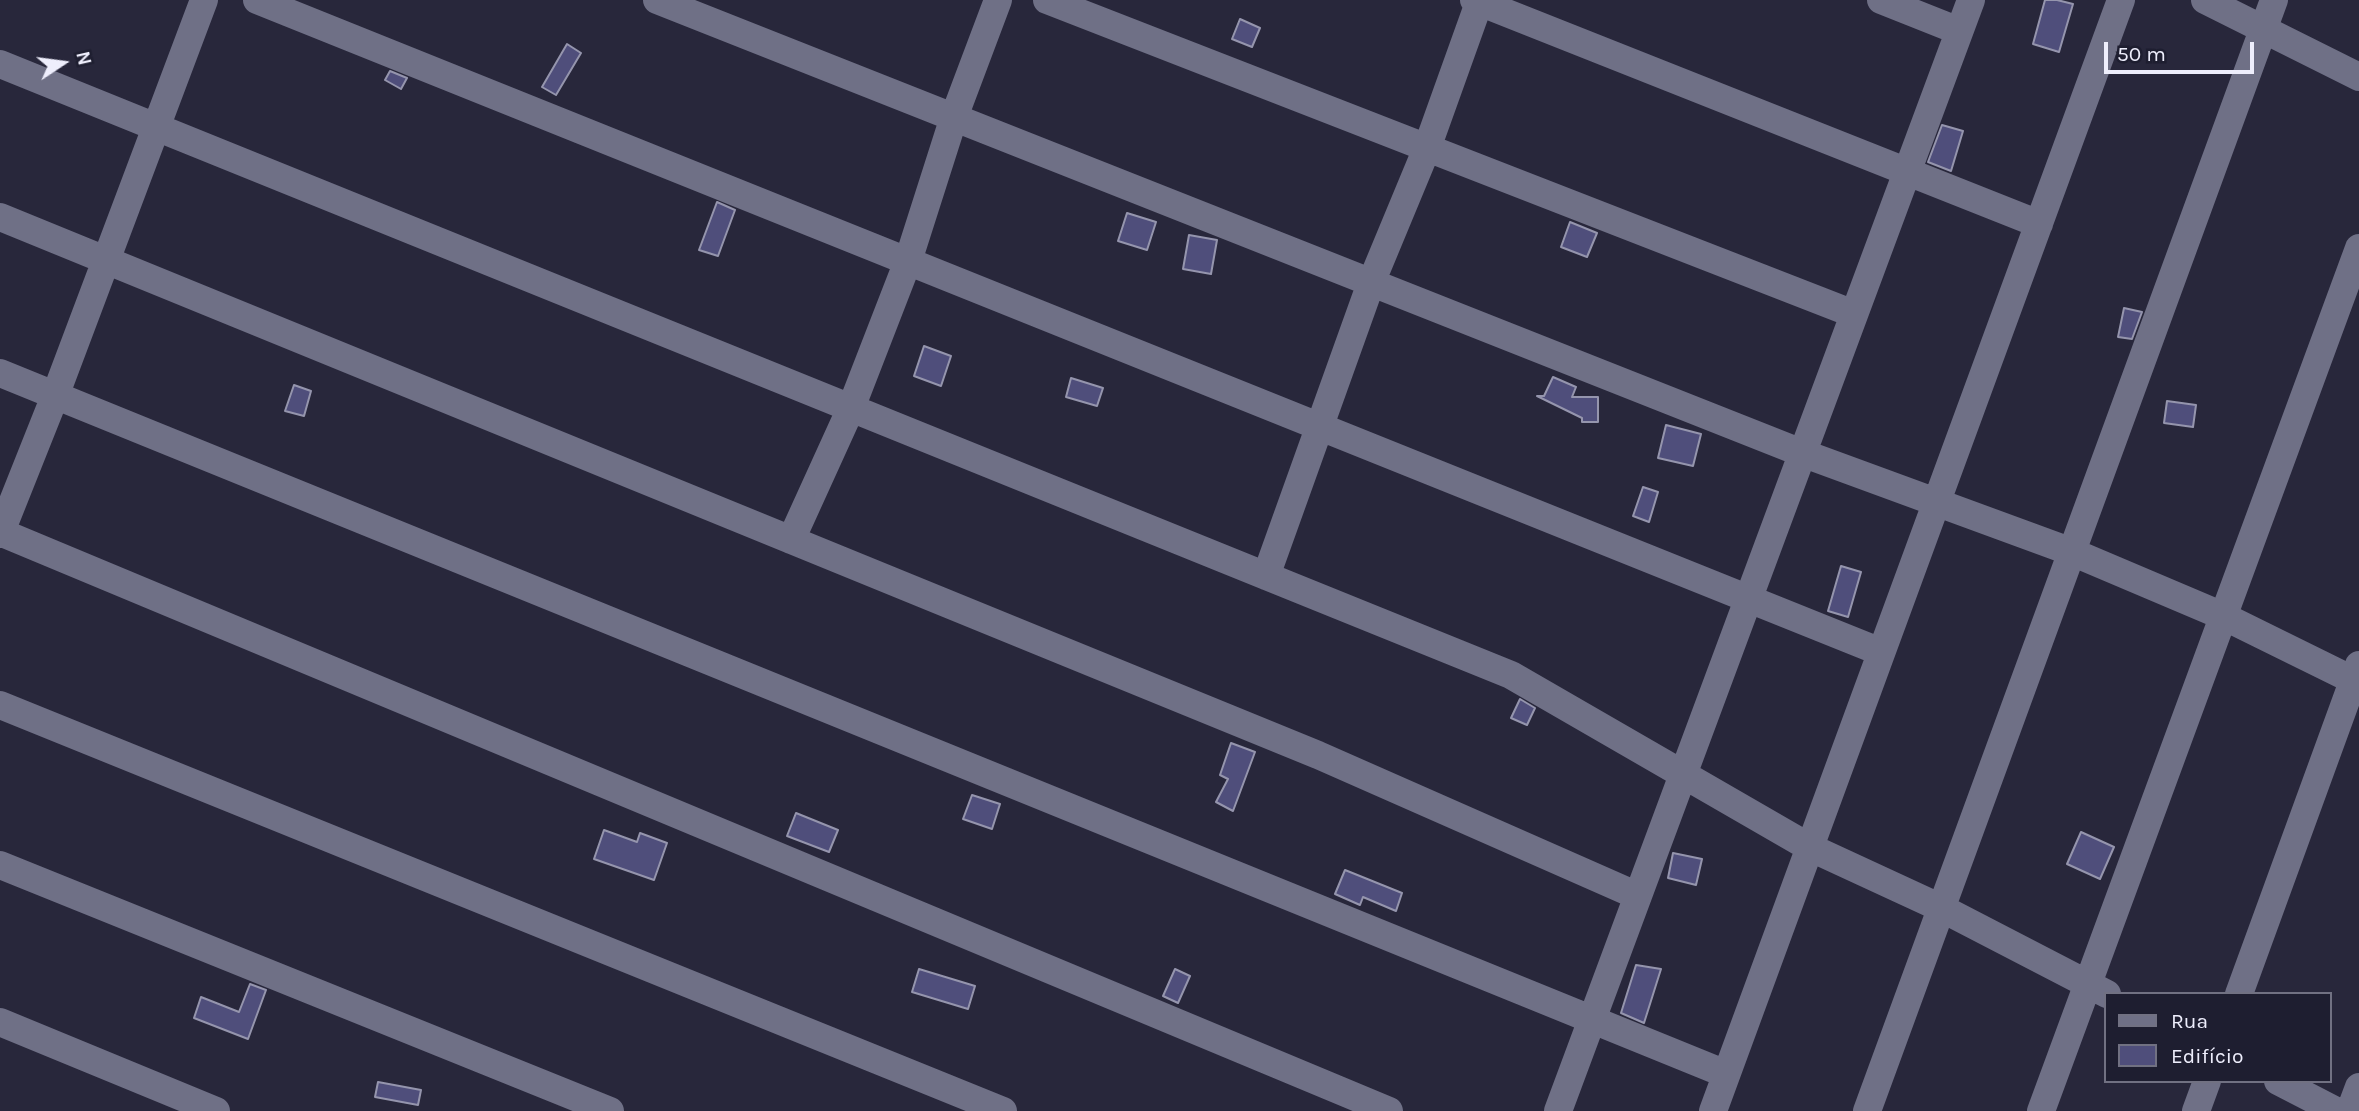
<!DOCTYPE html>
<html>
<head>
<meta charset="utf-8">
<style>
	body { margin:0 }
	#map { position:relative; width:2359px; height:1111px; overflow:hidden; background:#28273b; font-family:Karla,sans-serif }
	canvas { display:block }
	.legend { position:absolute; left:2104px; top:992px; width:228px; height:91px; box-sizing:border-box; background:#1e1e30; border:2px solid #717182; margin:0; padding:9px 12px; list-style:none; font-size:21px; color:#eeeefc }
	.legend li { display:flex; align-items:center; gap:14px; height:35px }
	.legend b { width:35px; border:2px solid #717182 }
	.north { position:absolute; left:28px; top:28px; width:70px; height:70px; -webkit-text-stroke:5px #1e1e30; paint-order:stroke; rotate:77deg; font-size:19px; font-weight:700; line-height:28px; text-align:center; color:#eeeefc }
	.north::after { content:''; display:block; margin:auto; width:24px; height:32px; background:#eeeefc; clip-path:polygon(50% 0,100% 100%,50% 72%,0 100%) }
	.scale { position:absolute; left:2104px; top:42px; width:150px; height:32px; box-sizing:border-box; border:4px solid #eeeefc; border-top:0; padding-left:9px; font-size:21px; line-height:24px; white-space:nowrap; color:#eeeefc; -webkit-text-stroke:5px #1e1e30; paint-order:stroke }
</style>
</head>
<body>
<div id="map">
<canvas width="2359" height="1111"></canvas>
<ul class="legend">
<li><b style="height:9px;background:#6f7086"></b>Rua</li>
<li><b style="height:19px;background:#4f4e7b"></b>Edifício</li>
</ul>
<div class="north">N</div>
<div class="scale">50 m</div>
</div>
<script>
const ctx = document.querySelector('canvas').getContext('2d');
ctx.lineJoin = 'round';
function paint(path, color) {
  ctx.fillStyle = color;
  ctx.fill(path, 'evenodd');
}
function trace(path, color, width, dash) {
  ctx.strokeStyle = color;
  ctx.lineWidth = width;
  ctx.lineCap = dash ? 'butt' : 'round';
  ctx.setLineDash(dash || []);
  ctx.stroke(path);
}
const building = new Path2D(`
	M2045 0H2057L2073 4 2059 52 2033 44Z
	M1240 19 1260 28 1252 47 1232 39Z
	M567 44 581 53 556 95 542 87Z
	M390 71 407 78 401 89 385 80Z
	M1942 125 1963 131 1951 171 1928 162Z
	M717 202 735 210 718 256 699 250Z
	M1127 213 1156 222 1147 250 1118 241Z
	M1570 222 1597 233 1587 257 1561 247Z
	M1189 235 1217 240 1211 274 1183 269Z
	M2124 308 2142 312 2132 339 2118 337Z
	M924 346 951 356 941 386 914 376Z
	M1553 377 1576 387 1572 397H1598V422H1582V418L1537 396H1544Z
	M1071 378 1103 388 1097 406 1066 397Z
	M294 385 311 391 304 416 285 411Z
	M2167 401 2196 405 2193 427 2164 423Z
	M1666 425 1701 434 1693 466 1658 458Z
	M1643 487 1658 492 1649 522 1633 516Z
	M1841 566 1861 572 1848 617 1828 611Z
	M1520 699 1535 708 1527 725 1511 718Z
	M1231 743 1255 752 1233 811 1216 802 1228 779 1220 775Z
	M972 795 1000 804 992 829 963 819Z
	M796 813 838 830 829 852 787 836Z
	M604 830 637 842 640 833 667 843 654 880 594 859Z
	M2081 832 2114 847 2100 879 2067 864Z
	M1673 853 1702 859 1696 885 1668 878Z
	M1345 870 1402 893 1396 911 1363 897 1360 905 1335 894Z
	M1636 965 1661 969 1644 1023 1621 1013Z
	M919 969 975 986 968 1009 912 992Z
	M1175 969 1190 976 1178 1003 1163 996Z
	M250 984 266 990 248 1039 194 1018 201 997 239 1012Z
	M378 1082 421 1090 418 1105 375 1097Z`);
const minor = new Path2D(`
	M257 0 1881 652
	M657 0 1802 453 2072 552 2223 616 2359 683
	M1047 0 1854 314
	M1474 0 2039 224
	M1881 0 1959 31
	M2205 0 2359 77
	M0 64 1511 675 1809 847 1941 908 2107 994
	M0 217 1318 755 1638 896
	M0 373 1726 1074
	M0 532 1389 1111
	M0 534 55 396 204 0
	M791 540 851 408 908 261 954 117 998 0
	M1266 576 1371 283 1427 148 1480 0
	M0 705 1003 1111
	M0 865 610 1111
	M2239 994 2359 665
	M0 1022 216 1111
	M2278 1081 2336 1111
	M1558 1111 1971 0
	M1713 1111 2121 0
	M1867 1111 2274 0
	M2041 1111 2359 248
	M2196 1111 2207 1081
	M2350 1111 2359 1087`);
paint(building, '#4f4e7b');
trace(building, '#9595ad', 2);
trace(minor, '#6f7086', 28);
</script>
</body>
</html>
